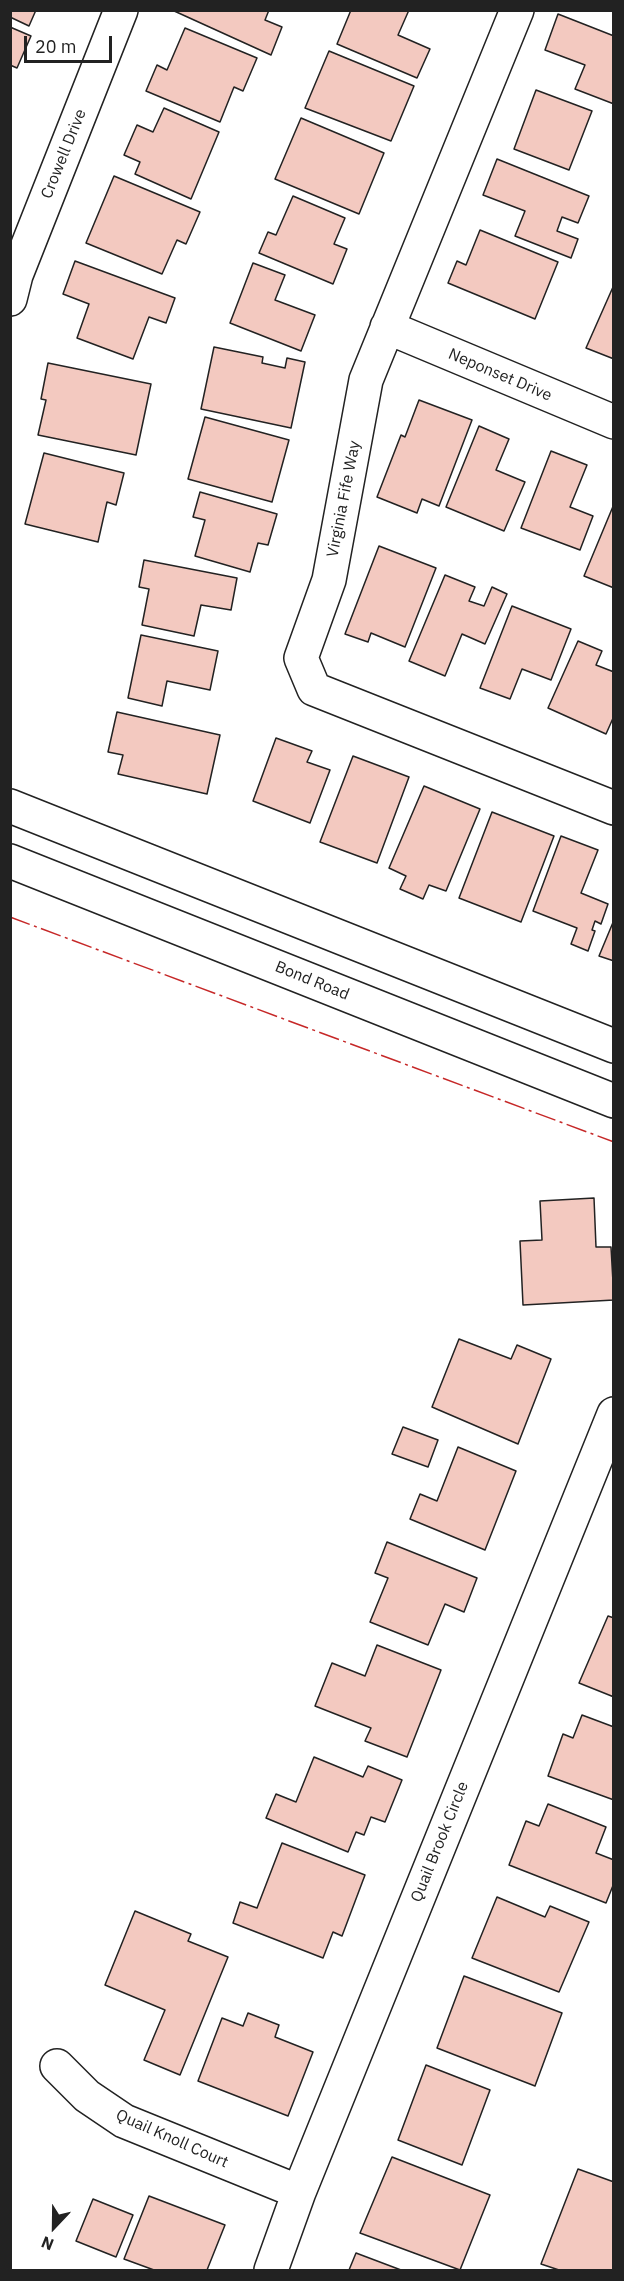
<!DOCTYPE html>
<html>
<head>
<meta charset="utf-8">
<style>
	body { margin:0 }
	#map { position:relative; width:624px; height:2281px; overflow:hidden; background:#fff; font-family:"IBM Plex Sans",sans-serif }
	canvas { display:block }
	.frame { position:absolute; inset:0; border:12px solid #222; pointer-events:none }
	.north { position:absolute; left:24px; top:2197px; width:60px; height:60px; -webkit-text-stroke:4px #fff; paint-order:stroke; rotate:202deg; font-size:16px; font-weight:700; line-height:24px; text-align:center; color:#222 }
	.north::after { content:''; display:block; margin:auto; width:21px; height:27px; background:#222; clip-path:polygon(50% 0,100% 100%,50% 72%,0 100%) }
	.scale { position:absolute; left:24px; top:36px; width:88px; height:27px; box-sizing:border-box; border:3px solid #222; border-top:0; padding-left:8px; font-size:18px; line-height:21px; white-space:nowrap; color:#222; -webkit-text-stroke:4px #fff; paint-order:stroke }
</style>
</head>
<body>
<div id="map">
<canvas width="624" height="2281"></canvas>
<div class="frame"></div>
<div class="north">N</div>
<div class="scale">20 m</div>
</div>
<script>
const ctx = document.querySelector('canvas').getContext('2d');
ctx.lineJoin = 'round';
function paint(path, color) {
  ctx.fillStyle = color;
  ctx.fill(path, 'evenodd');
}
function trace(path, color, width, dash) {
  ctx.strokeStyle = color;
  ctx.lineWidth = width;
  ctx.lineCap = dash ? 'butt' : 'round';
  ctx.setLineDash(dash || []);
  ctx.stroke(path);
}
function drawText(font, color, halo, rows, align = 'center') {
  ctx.font = font + ' "IBM Plex Sans",sans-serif';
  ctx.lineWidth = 4.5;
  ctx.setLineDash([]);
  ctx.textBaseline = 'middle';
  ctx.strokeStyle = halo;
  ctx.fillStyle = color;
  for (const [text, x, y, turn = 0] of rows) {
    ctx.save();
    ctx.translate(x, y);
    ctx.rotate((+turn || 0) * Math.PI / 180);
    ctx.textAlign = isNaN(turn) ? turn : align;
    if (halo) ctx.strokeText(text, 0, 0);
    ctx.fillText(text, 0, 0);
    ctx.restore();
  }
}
const building = new Path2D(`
	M10 10H36L29 26 10 17Z
	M172 10H269L265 20 282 27 271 55Z
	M351 10H409L398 35 430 49 417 78 337 44Z
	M558 14 614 36V104L575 89 585 65 545 50Z
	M10 27 31 36 17 68 10 65Z
	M185 28 257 58 243 91 234 87 220 122 146 91 157 65 167 70Z
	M329 51 414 86 391 141 305 108Z
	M536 90 592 111 569 170 514 149Z
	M164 108 219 132 191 199 135 174 140 162 124 155 137 125 153 132Z
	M301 118 384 153 359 214 275 179Z
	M497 159 589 196 578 223 562 217 557 231 578 239 571 258 515 236 525 211 483 195Z
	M114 176 200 212 186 244 177 240 162 274 86 243Z
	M293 196 345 218 334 244 347 249 333 284 259 253 268 232 276 235Z
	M480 230 558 262 535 319 448 283 457 261 466 265Z
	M75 261 175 298 166 323 149 317 133 359 77 338 89 304 63 294Z
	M253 263 285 275 275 300 315 315 301 351 230 323Z
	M613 287H614V359L586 348Z
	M214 347 263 357 262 363 285 368 287 358 305 362 291 428 201 409Z
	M48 363 151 384 136 455 38 435 46 400 41 399Z
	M419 400 472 420 439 506 422 499 417 513 377 497 401 435 405 437Z
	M205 417 289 440 272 502 188 479Z
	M479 426 509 439 496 470 525 482 504 531 446 507Z
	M551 451 587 465 570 507 593 516 580 550 521 528Z
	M44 453 124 473 116 505 107 502 98 542 25 524Z
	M200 492 277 514 268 545 258 543 250 572 195 556 205 520 193 517Z
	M614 504V588L584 576Z
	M379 546 436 568 405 647 371 633 368 642 345 634Z
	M144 560 237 578 231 610 201 605 194 636 142 625 149 589 139 587Z
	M445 575 475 587 469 601 484 606 492 587 507 594 485 644 462 634 445 676 409 661Z
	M512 606 571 629 551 680 522 669 510 699 480 688Z
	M141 635 218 651 210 690 167 681 162 706 128 698Z
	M578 641 602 651 596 665 614 672V716L606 734 548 708Z
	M117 712 220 735 207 794 118 774 123 755 108 752Z
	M276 738 312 751 307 762 330 770 310 823 253 801Z
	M353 756 409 777 377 863 320 842Z
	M424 786 480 809 446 891 429 885 423 899 400 889 406 876 389 868Z
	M492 812 554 836 521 922 459 898Z
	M561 836 598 850 581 893 608 904 601 924 595 921 592 930 595 931 588 951 571 944 577 928 533 911Z
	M614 920V961L599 956Z
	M594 1198 596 1247H611L614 1300 523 1305 520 1241 542 1240 540 1201Z
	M459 1339 511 1359 517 1345 551 1359 518 1444 432 1407Z
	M403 1427 438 1440 428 1467 392 1454Z
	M458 1447 516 1471 485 1550 410 1519 420 1494 437 1501Z
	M387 1542 477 1578 464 1612 445 1604 428 1645 370 1622 388 1578 375 1573Z
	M608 1616 614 1618V1697L579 1683Z
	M377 1645 441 1670 407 1757 365 1741 371 1728 315 1706 332 1663 365 1676Z
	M582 1715 614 1727V1800L548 1776 563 1734 573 1738Z
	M314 1757 363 1777 368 1766 402 1780 385 1822 371 1817 364 1835 356 1832 348 1852 266 1818 276 1794 296 1802Z
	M548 1804 606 1827 596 1853 614 1860V1883L606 1903 509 1865 526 1821 539 1826Z
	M282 1843 365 1875 342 1936 333 1932 323 1958 233 1923 240 1902 257 1908Z
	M497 1897 545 1917 550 1906 589 1922 559 1992 472 1958Z
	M135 1911 191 1934 188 1941 228 1957 180 2075 144 2060 165 2010 105 1985Z
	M464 1976 562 2013 535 2086 437 2048Z
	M248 2013 279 2025 275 2037 313 2052 288 2116 198 2081 222 2018 243 2026Z
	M426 2065 490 2090 462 2165 398 2140Z
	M392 2157 490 2195 460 2270 360 2233Z
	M578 2169 614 2182V2270H559L541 2264Z
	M149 2196 225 2225 207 2270H154L124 2259Z
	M93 2199 133 2215 116 2257 76 2241Z
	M356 2253 401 2270H349Z`);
const minor = new Path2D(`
	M517 10 366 380 329 580 301 658 314 689 614 808
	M10 299 16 275 121 10
	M387 327 614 422
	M57 2066 87 2096 124 2121 299 2192
	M271 2270 299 2192 614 1414`);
const major = new Path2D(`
	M10 806 614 1046
	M10 861 614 1101`);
const power = new Path2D(`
	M10 917 614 1142`);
const streetNames = [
	["Crowell Drive",64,154,-68],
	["Neponset Drive",500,375,23],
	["Virginia Fife Way",344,499,-79],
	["Bond Road",312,981,22],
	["Quail Brook Circle",440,1842,-68],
	["Quail Knoll Court",172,2139,24]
];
paint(building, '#f3c9c0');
trace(building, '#222', 1.5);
trace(minor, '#222', 36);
trace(major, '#222', 36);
trace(minor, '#fff', 33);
trace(major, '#fff', 33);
trace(power, '#c62828', 1.5, [21, 4.5, 3, 4.5]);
drawText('16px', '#222', '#fff', streetNames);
</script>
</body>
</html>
